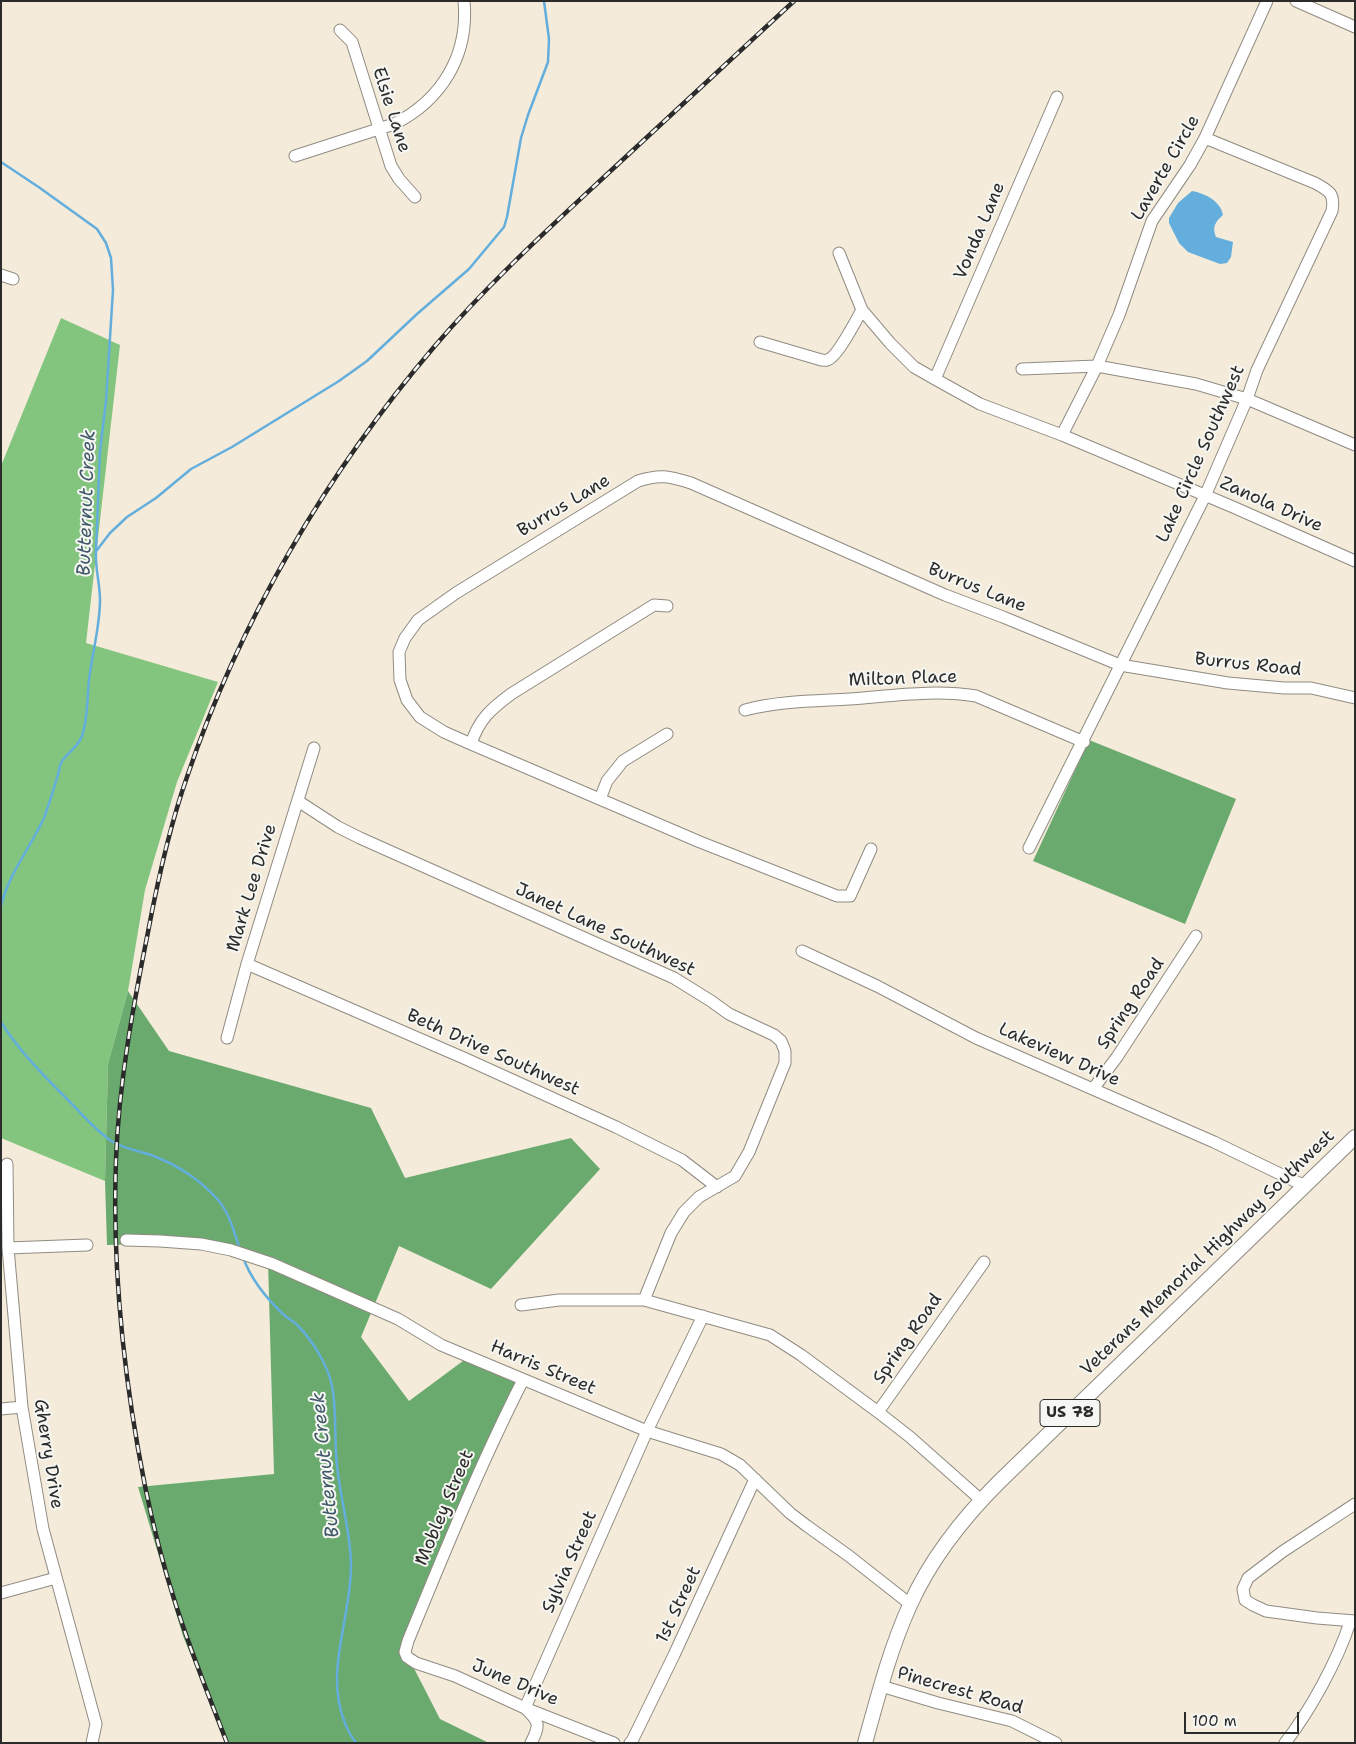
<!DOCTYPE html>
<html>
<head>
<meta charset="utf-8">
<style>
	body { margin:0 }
	#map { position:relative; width:1356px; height:1744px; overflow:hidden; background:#f4ebda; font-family:"Shantell Sans",sans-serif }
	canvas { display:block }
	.frame { position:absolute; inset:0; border:2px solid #2b2b2b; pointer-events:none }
	.scale { position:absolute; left:1184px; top:1712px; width:115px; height:22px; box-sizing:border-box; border:2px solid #2b2b2b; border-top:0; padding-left:6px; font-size:15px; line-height:18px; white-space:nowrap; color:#2b2b2b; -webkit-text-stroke:4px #f6f6f2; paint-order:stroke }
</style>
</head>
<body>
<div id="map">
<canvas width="1356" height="1744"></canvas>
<div class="frame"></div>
<div class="scale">100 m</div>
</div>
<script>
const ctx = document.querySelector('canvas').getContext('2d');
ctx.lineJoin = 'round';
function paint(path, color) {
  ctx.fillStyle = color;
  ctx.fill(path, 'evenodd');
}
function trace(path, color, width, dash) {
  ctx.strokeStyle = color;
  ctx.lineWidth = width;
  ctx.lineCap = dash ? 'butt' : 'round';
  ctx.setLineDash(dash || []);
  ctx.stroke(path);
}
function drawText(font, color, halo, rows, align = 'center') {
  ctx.font = font + ' "Shantell Sans",sans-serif';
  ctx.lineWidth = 4;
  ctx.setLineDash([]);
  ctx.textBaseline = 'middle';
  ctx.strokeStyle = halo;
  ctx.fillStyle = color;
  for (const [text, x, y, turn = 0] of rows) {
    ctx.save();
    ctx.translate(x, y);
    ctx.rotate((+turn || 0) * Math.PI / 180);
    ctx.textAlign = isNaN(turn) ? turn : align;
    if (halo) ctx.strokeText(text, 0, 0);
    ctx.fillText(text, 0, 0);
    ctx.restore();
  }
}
const green = new Path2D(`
	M61 318 120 345 86 643 218 682 177 782 145 890 128 991 108 1064 105 1181 1 1138V466Z`);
const forest = new Path2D(`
	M1089 740 1236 799 1185 924 1033 861Z
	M128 991 169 1051 371 1108 405 1178 571 1138 600 1169 491 1289 399 1246 361 1337 409 1401 471 1355 524 1377 500 1417 401 1643 440 1719 489 1743H227L183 1636 138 1487 274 1474 268 1261 175 1243 107 1245 105 1181 108 1064Z`);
const water = new Path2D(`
	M1192 191C1204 193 1221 201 1223 215 1215 222 1212 227 1216 237L1233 242 1231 257 1227 263 1220 264 1188 252 1179 243 1169 223V218L1178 203Z`);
const stream = new Path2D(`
	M1 162 40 188 97 229 106 243 111 258 113 290 106 401 100 451 96 551C95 568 100 584 100 600 100 627 92 653 89 680 87 698 88 719 82 736 77 749 65 754 61 763 59 767 59 773 57 778 53 791 49 805 44 818 30 848 9 873 1 906
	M97 550 110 533 127 517 156 498 191 469 232 447 339 381 367 361 417 314 469 269 504 227 507 217 521 138 528 115 548 62 549 39 544 1
	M1 1022C19 1051 44 1076 68 1100 82 1114 96 1131 113 1142 127 1150 142 1151 156 1157 179 1166 203 1182 219 1201 229 1213 235 1234 240 1250
	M243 1257C251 1280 267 1299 284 1315 289 1319 295 1322 299 1327 313 1341 328 1366 332 1386 337 1412 334 1439 337 1465 340 1499 351 1532 351 1566 351 1619 324 1672 345 1723 347 1730 352 1737 356 1743`);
const minor = new Path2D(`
	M1296 1 1355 27
	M340 30 352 42 391 166 399 179 415 197
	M295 156 394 124C442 100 469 55 464 1
	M839 253 862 310 890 343 914 367 935 379 980 404 1062 435 1233 507 1355 561
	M1 275 13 279
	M760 342 818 359C821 360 824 361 827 360 837 358 856 320 862 310
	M1022 369 1097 366 1196 384 1247 399 1355 445
	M935 379 1057 97
	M1062 435 1097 366 1119 315 1152 221 1190 165 1205 138 1267 1
	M667 606 654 605 511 694C491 709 479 719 471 744L444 732 420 717 407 700 400 680 399 652 405 638 418 620 456 593 638 481C660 474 669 476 691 483L945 595 1003 617 1120 665 1228 683 1284 688H1311L1355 698
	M745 710C779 701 815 701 849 699 891 696 935 689 976 696L1084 742
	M471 744 700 842 837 896H850L871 849
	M600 799 607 781 623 761 667 734
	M298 801 338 827 360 838 674 978 711 1001 729 1014 774 1035 781 1041 785 1051V1063L749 1152 735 1176 699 1197 684 1212 671 1233 644 1300
	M1029 848 1205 496 1247 399 1257 370 1332 211C1335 194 1330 191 1315 183L1205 138
	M802 951 877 986 976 1038 1214 1142 1305 1186
	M247 964 466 1059 616 1127 682 1160 717 1187
	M227 1038 247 964 314 748
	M1093 1089 1117 1057 1196 936
	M7 1164 8 1248 22 1407 43 1529 96 1724 92 1743
	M126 1240 160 1241 201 1244 231 1250 273 1264 398 1319 441 1345 647 1431 721 1454 740 1465 790 1513 807 1526 849 1556 910 1604
	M8 1248 87 1245
	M521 1305 559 1300H644L770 1335 801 1355 878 1412 910 1437 981 1500
	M523 1380C480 1465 444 1553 408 1641L405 1652 407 1657 416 1663 455 1676 525 1708 614 1743
	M1 1409 22 1407
	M878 1412 984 1262
	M1355 1504 1282 1552 1248 1578 1243 1589 1245 1600 1253 1605 1266 1611 1317 1618 1355 1621
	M1 1593 56 1578
	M881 1686 938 1703 1012 1721 1056 1743
	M531 1743C540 1725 540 1722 525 1708L647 1431 703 1316
	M630 1743 632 1741 674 1655 755 1479
	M1285 1743C1310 1711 1338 1660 1350 1622`);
const major = new Path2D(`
	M865 1743C878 1696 890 1649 910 1605 931 1558 963 1518 999 1482L1355 1137`);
const rail = new Path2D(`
	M227 1743C209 1696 190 1650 175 1602 163 1565 153 1525 145 1486 124 1380 112 1267 116 1159 119 1082 133 1007 148 932 158 879 169 828 187 777 239 622 328 471 434 347 486 286 545 232 603 178 667 119 730 60 794 1`);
const shields = [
	[1070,1413,60]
];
const shieldNames = [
	["US 78",1070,1413]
];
const streetNames = [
	["Elsie Lane",391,110,72],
	["Laverte Circle",1166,168,-60],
	["Vonda Lane",980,231,-67],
	["Lake Circle Southwest",1201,454,-66],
	["Zanola Drive",1271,505,24],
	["Burrus Lane",564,506,-31],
	["Burrus Lane",977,588,22],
	["Burrus Road",1248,665,6],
	["Milton Place",903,679,-2],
	["Mark Lee Drive",252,888,-73],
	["Janet Lane Southwest",605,930,25],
	["Spring Road",1131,1004,-56],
	["Beth Drive Southwest",493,1053,24],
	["Lakeview Drive",1059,1055,24],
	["Veterans Memorial Highway Southwest",1208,1253,-44],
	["Spring Road",908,1339,-55],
	["Harris Street",543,1368,23],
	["Gherry Drive",48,1454,81],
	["Mobley Street",445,1508,-67],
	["Sylvia Street",570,1562,-66],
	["1st Street",679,1605,-65],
	["June Drive",515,1683,23],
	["Pinecrest Road",960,1691,16]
];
const waterNames = [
	["Butternut Creek",87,503,-88],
	["Butternut Creek",326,1465,-96]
];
paint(green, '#83c57f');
paint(forest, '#6aaa6e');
paint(water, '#63aedc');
trace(stream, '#63aedc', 2.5);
trace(minor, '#908b82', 13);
trace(major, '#908b82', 16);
trace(minor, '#fff', 11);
trace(major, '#fff', 14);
trace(rail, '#2b2b2b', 4.5);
trace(rail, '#f6f6f2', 2.5, [8]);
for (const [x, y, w] of shields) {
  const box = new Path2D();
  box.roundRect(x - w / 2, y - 13.5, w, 27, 4);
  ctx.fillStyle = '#f6f6f2';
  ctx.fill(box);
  trace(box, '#2b2b2b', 1);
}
drawText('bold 16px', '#2b2b2b', null, shieldNames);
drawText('18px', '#2b2b2b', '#f6f6f2', streetNames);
drawText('italic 19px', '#3f5969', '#f6f6f2', waterNames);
</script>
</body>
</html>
